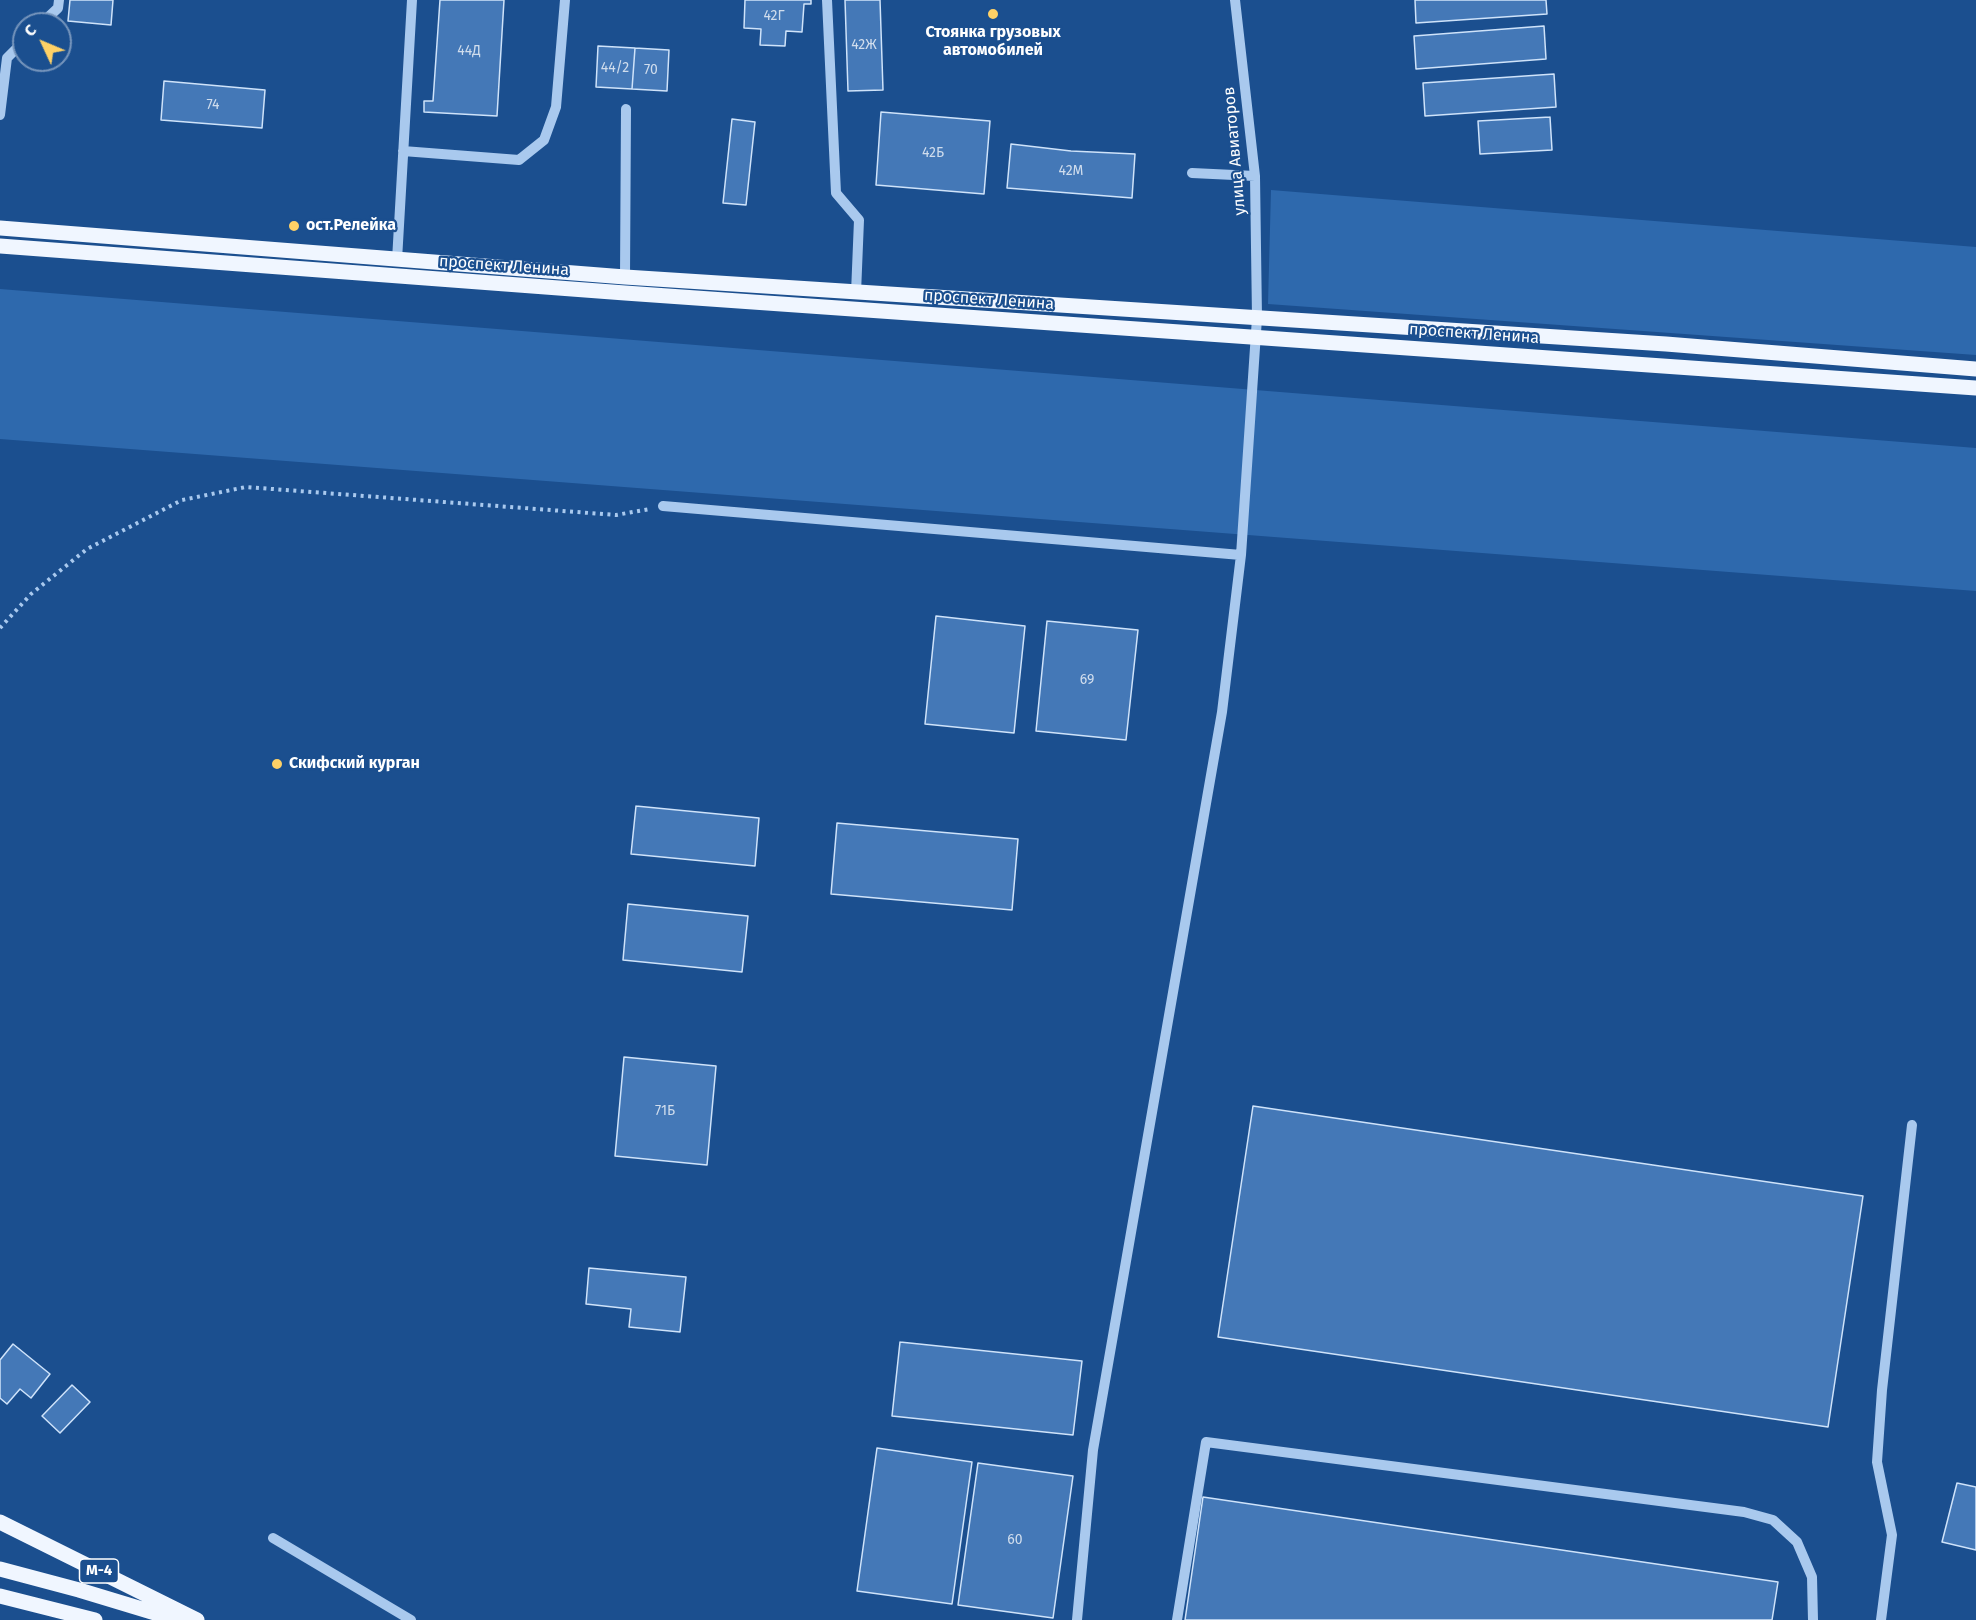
<!DOCTYPE html>
<meta charset="utf-8">
<style>
body{margin:0}
#map{position:relative;width:1976px;height:1620px;overflow:hidden;background:#1b4f8f;font-family:"Fira Sans",sans-serif}
canvas{display:block}
.north{position:absolute;left:12px;top:12px;width:60px;height:60px;box-sizing:border-box;background:#1b4f8f;border:2px solid #7695bc;border-radius:50%;rotate:314deg;font-size:16px;font-weight:700;line-height:24px;text-align:center;color:#fff}
.north::after{content:'';display:block;margin:auto;width:21px;height:27px;background:#ffd166;clip-path:polygon(50% 0,100% 100%,50% 72%,0 100%)}
</style>
<div id="map">
<canvas width="1976" height="1620"></canvas>
<div class="north">С</div>
</div>
<script>
const g = document.querySelector('canvas').getContext('2d');
g.lineJoin = 'round';
function fillPath(path, color) { g.fillStyle = color; g.fill(path, 'evenodd'); }
const toPath = rows => new Path2D(rows.map(r => 'M' + r).join(''));
function stroke(path, color, width, dash) { g.strokeStyle = color; g.lineWidth = width; g.lineCap = dash ? 'butt' : 'round'; g.setLineDash(dash || []); g.stroke(path); }
function drawText(font, color, halo, rows, align = 'center') {
  g.font = font + ' "Fira Sans",sans-serif'; g.lineWidth = 4.5; g.setLineDash([]); g.textBaseline = 'middle'; g.strokeStyle = halo; g.fillStyle = color; for (const [text, x, y, turn = 0] of rows) {
    g.save(); g.translate(x, y); g.rotate((+turn || 0) * Math.PI / 180); g.textAlign = isNaN(turn) ? turn : align; if (halo) g.strokeText(text, 0, 0); g.fillText(text, 0, 0); g.restore();
  }
}
fillPath(toPath([
 [1271,190,1976,247,1976,355,1268,304],
 [0,289,1976,448,1976,591,0,439]
]), '#2e69ad');
const building = toPath([
 [70,0,113,0,111,25,68,21,70,0],
 [440,0,504,0,497,116,424,112,424,101,433,101,440,0],
 [745,0,811,0,811,4,804,4,802,32,786,31,785,46,760,45,761,29,744,28,745,0],
 [845,0,880,0,883,90,848,91,845,0],
 [1415,0,1546,0,1547,14,1416,23,1415,0],
 [1544,26,1546,59,1416,69,1414,36,1544,26],
 [598,46,635,48,632,89,596,87,598,46],
 [635,48,669,50,667,91,632,89,635,48],
 [1554,74,1556,107,1425,116,1423,83,1554,74],
 [164,81,265,90,262,128,161,120,164,81],
 [881,112,990,121,984,194,876,185,881,112],
 [1550,117,1552,150,1480,154,1478,121,1550,117],
 [732,119,755,122,746,205,723,203,732,119],
 [1011,144,1071,151,1135,154,1132,198,1007,188,1011,144],
 [936,616,1025,626,1014,733,925,724,936,616],
 [1047,621,1138,630,1126,740,1036,731,1047,621],
 [636,806,759,818,755,866,631,854,636,806],
 [837,823,1018,839,1012,910,831,894,837,823],
 [628,904,748,916,742,972,623,960,628,904],
 [624,1057,716,1066,707,1165,615,1156,624,1057],
 [1253,1106,1863,1196,1828,1427,1218,1337,1253,1106],
 [589,1268,686,1277,680,1332,629,1327,631,1309,586,1304,589,1268],
 [900,1342,1082,1361,1073,1435,892,1416,900,1342],
 [13,1344,50,1374,31,1398,20,1389,7,1404,0,1398,0,1360,13,1344],
 [72,1385,90,1402,60,1433,42,1416,72,1385],
 [877,1448,972,1462,952,1604,857,1591,877,1448],
 [978,1463,1073,1476,1053,1618,958,1605,978,1463],
 [1957,1483,1976,1487,1976,1550,1942,1542,1957,1483],
 [1203,1497,1778,1582,1772,1620,1185,1620,1203,1497]
]);
fillPath(building, '#4478b7');
stroke(building, '#cfe3fa', 1.5);
stroke(toPath([
 [0,628,31,594,87,549,182,500,246,487,616,515,650,509]
]), '#a9c9ee', 4, [3, 4.5]);
stroke(toPath([
 [827,0,836,193,859,220,856,293],
 [41,24,58,8,59,0],
 [0,115,7,58,24,41],
 [403,151,519,160,544,140,556,107,565,0],
 [1192,173,1255,176],
 [397,260,412,0],
 [625,277,626,109],
 [663,506,1241,555],
 [273,1538,411,1620],
 [1077,1620,1093,1450,1222,712,1241,555,1257,318,1255,176,1235,0],
 [1177,1620,1206,1442,1744,1512,1773,1520,1797,1542,1812,1577,1813,1620],
 [1881,1620,1892,1535,1877,1462,1882,1390,1912,1125]
]), '#a9c9ee', 10);
stroke(toPath([
 [0,228,625,277,1666,344,1976,369],
 [0,246,625,293,1976,388],
 [0,1522,197,1620],
 [0,1569,79,1590,178,1620],
 [0,1596,95,1620]
]), '#f0f6ff', 15);
for (const [x, y, r, color] of [
 [993,14,6,"#ffd166"],
 [294,226,6,"#ffd166"],
 [277,764,6,"#ffd166"]
]) { const dot = new Path2D(); dot.arc(x, y, r, 0, 2 * Math.PI); g.fillStyle = color; g.fill(dot); stroke(dot, '#1b4f8f', 2); }
drawText('14px', '#d0dded', null, [
 ["42Г",774,16],
 ["42Ж",864,45],
 ["44Д",469,51],
 ["44/2",615,68],
 ["70",651,70],
 ["74",213,105],
 ["42Б",933,153],
 ["42М",1071,171],
 ["69",1087,680],
 ["71Б",665,1111],
 ["60",1015,1540]
]);
for (const [x, y, w] of [
 [99,1571,39]
]) { const box = new Path2D(); box.roundRect(x - w / 2, y - 12, w, 24, 4.5); g.fillStyle = '#1b4f8f'; g.fill(box); stroke(box, '#fff', 1.5); }
drawText('bold 15px', '#fff', null, [
 ["М-4",99,1571]
]);
drawText('bold 16px', '#fff', '#1b4f8f', [
 ["Стоянка грузовых",993,33,"center"],
 ["автомобилей",993,51,"center"],
 ["ост.Релейка",306,226],
 ["Скифский курган",289,764]
], 'left');
drawText('16px', '#fff', '#1b4f8f', [
 ["улица Авиаторов",1235,151,-95],
 ["проспект Ленина",504,266,4],
 ["проспект Ленина",989,300,4],
 ["проспект Ленина",1474,334,4]
]);
</script>
